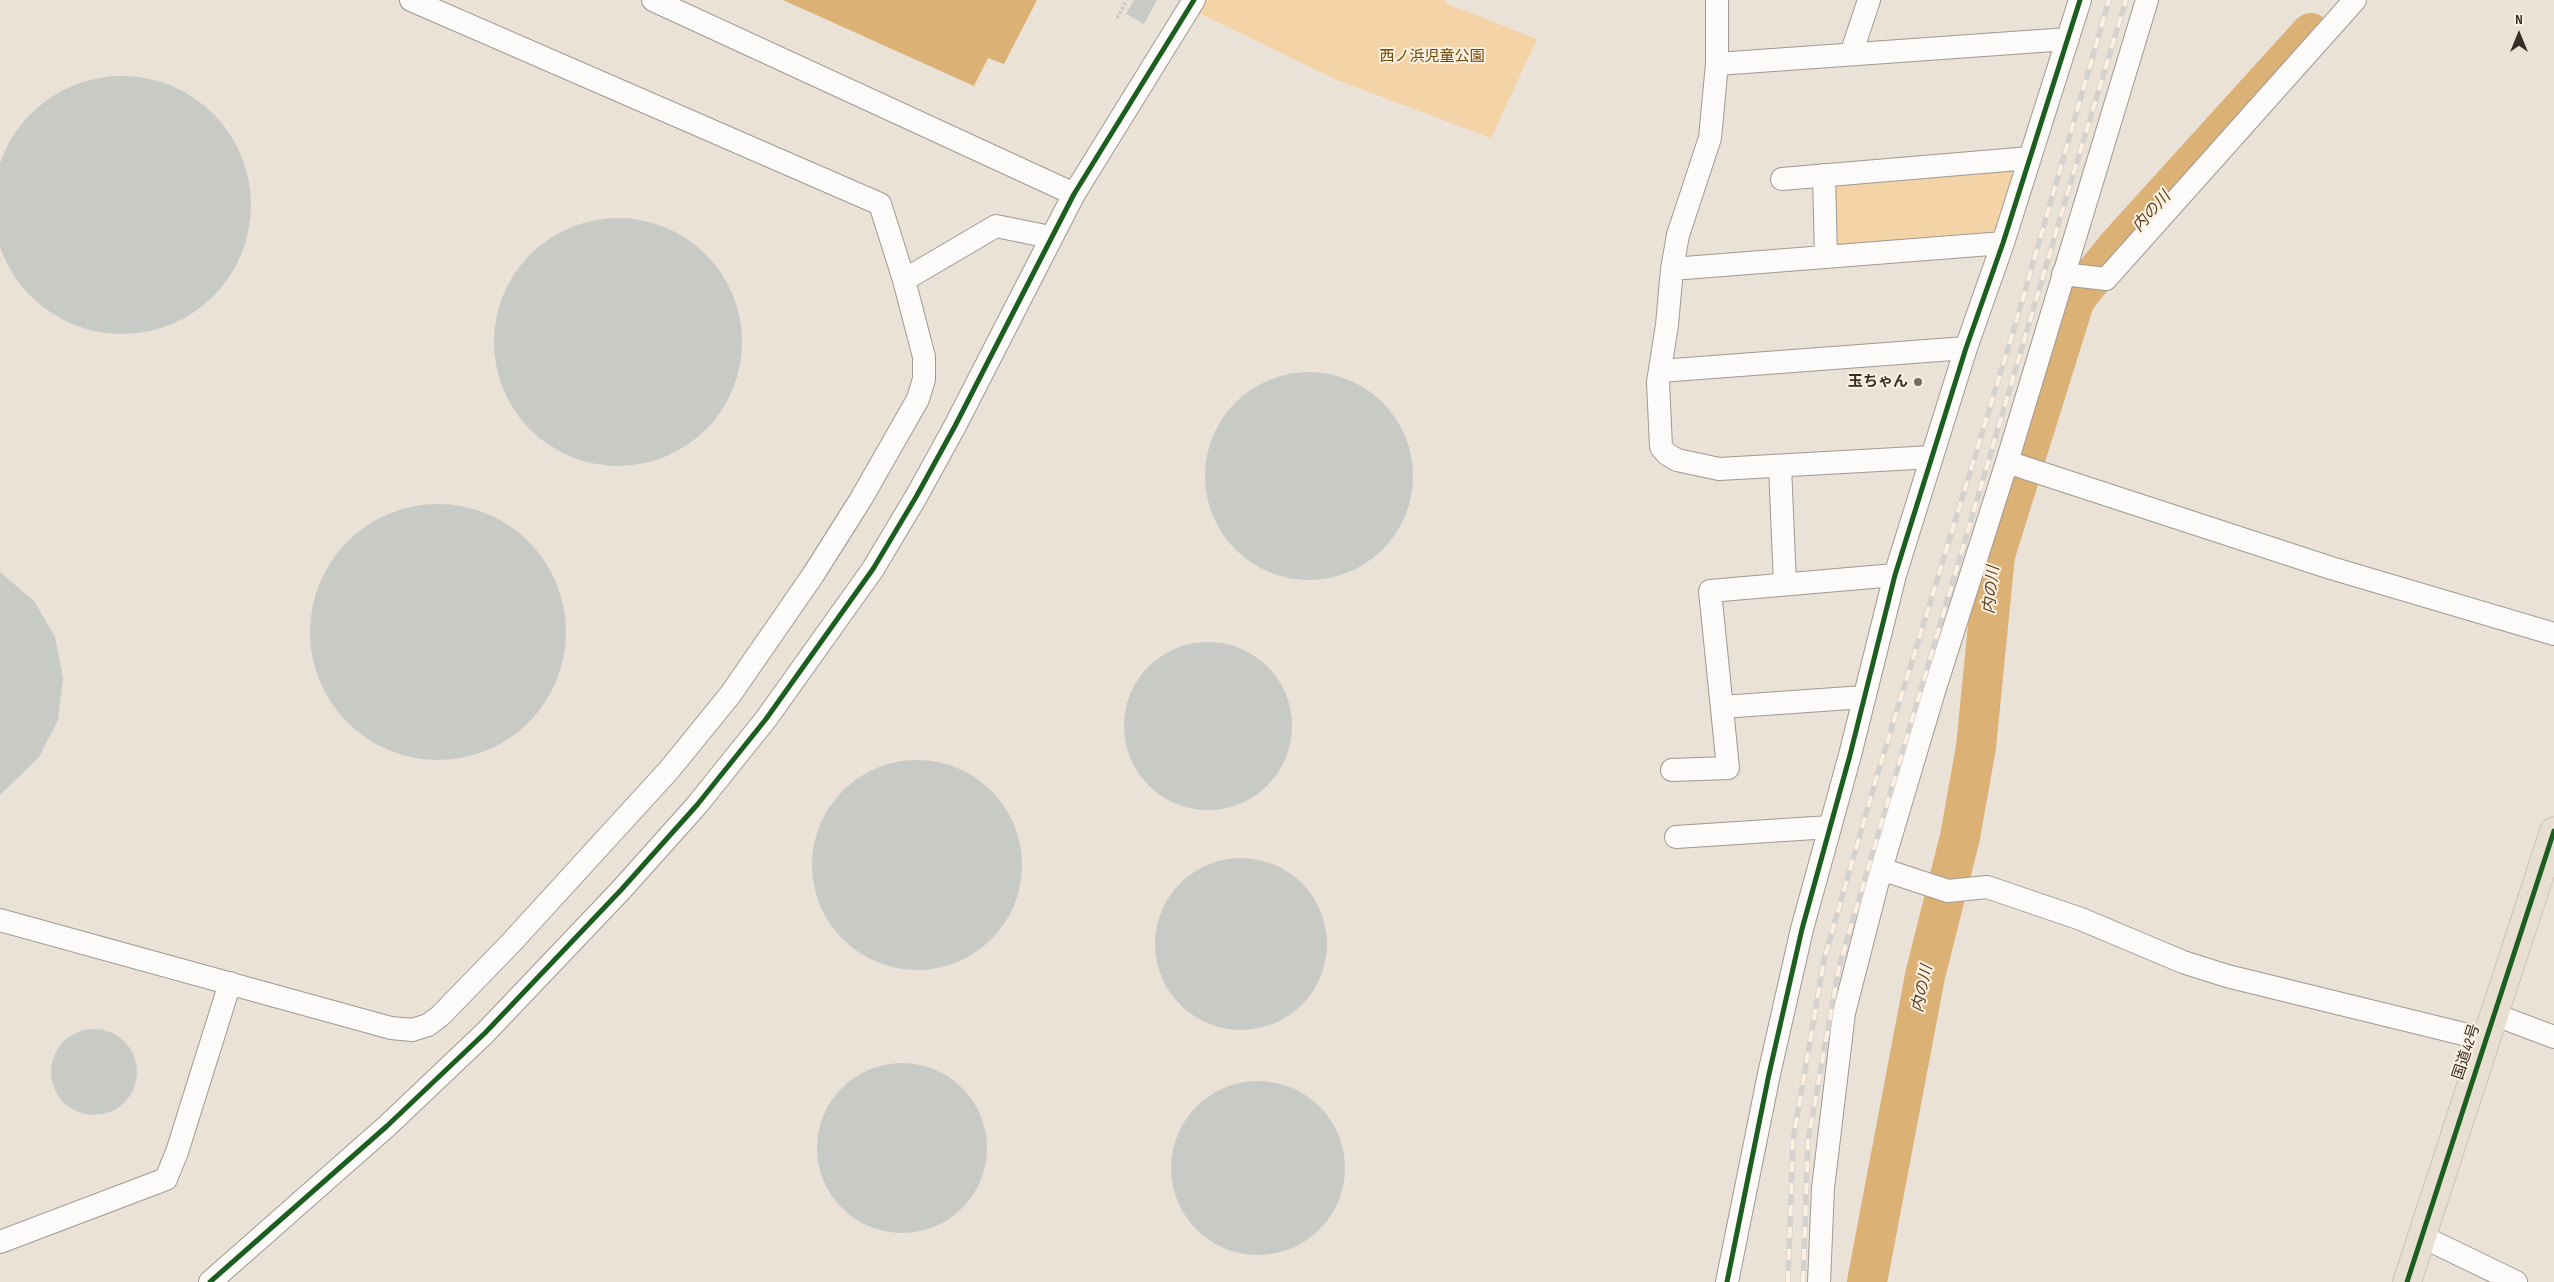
<!DOCTYPE html>
<meta charset="utf-8">
<style>
body{margin:0}
#map{position:relative;width:2554px;height:1282px;overflow:hidden;background:#eae2d7;font-family:"Sofia Sans Condensed",sans-serif}
canvas{display:block}
.north{position:absolute;left:2494px;top:10px;width:50px;height:50px;-webkit-text-stroke:4px #fdf0e1;paint-order:stroke;rotate:0deg;font-size:14px;font-weight:700;line-height:20px;text-align:center;color:#342e26}
.north::after{content:'';display:block;margin:auto;width:18px;height:22px;background:#342e26;clip-path:polygon(50% 0,100% 100%,50% 72%,0 100%)}
</style>
<div id="map">
<canvas width="2554" height="1282"></canvas>
<div class="north">N</div>
</div>
<script>
const g = document.querySelector('canvas').getContext('2d');
g.lineJoin = 'round';
function fillPath(path, color) { g.fillStyle = color; g.fill(path, 'evenodd'); }
const toPath = rows => new Path2D(rows.map(r => 'M' + r).join(''));
function stroke(path, color, width, dash) { g.strokeStyle = color; g.lineWidth = width; g.lineCap = dash ? 'butt' : 'round'; g.setLineDash(dash || []); g.stroke(path); }
function drawText(font, color, halo, rows, align = 'center') {
  g.font = font + ' "Sofia Sans Condensed","Noto Sans JP",sans-serif'; g.lineWidth = 4; g.setLineDash([]); g.textBaseline = 'middle'; g.strokeStyle = halo; g.fillStyle = color; for (const [text, x, y, turn = 0] of rows) {
    g.save(); g.translate(x, y); g.rotate((+turn || 0) * Math.PI / 180); g.textAlign = isNaN(turn) ? turn : align; if (halo) g.strokeText(text, 0, 0); g.fillText(text, 0, 0); g.restore();
  }
}
fillPath(toPath([
 [1194,0,1446,0,1445,3,1537,39,1491,138,1337,80,1189,8],
 [2006,164,2014,175,1997,228,1989,234,1834,248,1835,180]
]), '#f4d3a7');
fillPath(toPath([
 [783,0,1037,0,1004,64,988,58,974,86]
]), '#dbb176');
stroke(toPath([
 [1867,1282,1925,976,1960,837,1976,747,1995,555,2075,299,2117,247,2311,33]
]), '#dbb176', 40);
fillPath(toPath([
 [1134,0,1157,0,1144,24,1126,14],
 '-7 205a129 129 0 1 1 258 0a129 129 0 1 1-258 0Z',
 '494 342a124 124 0 1 1 248 0a124 124 0 1 1-248 0Z',
 '1205 476a104 104 0 1 1 208 0a104 104 0 1 1-208 0Z',
 '310 632a128 128 0 1 1 256 0a128 128 0 1 1-256 0Z',
 [0,572,34,601,55,637,63,678,58,720,39,757,0,795],
 '1124 726a84 84 0 1 1 168 0a84 84 0 1 1-168 0Z',
 '812 865a105 105 0 1 1 210 0a105 105 0 1 1-210 0Z',
 '1155 944a86 86 0 1 1 172 0a86 86 0 1 1-172 0Z',
 '51 1072a43 43 0 1 1 86 0a43 43 0 1 1-86 0Z',
 '817 1148a85 85 0 1 1 170 0a85 85 0 1 1-170 0Z',
 '1171 1168a87 87 0 1 1 174 0a87 87 0 1 1-174 0Z'
]), '#c8cac5');
const minor = toPath([
 [411,0,880,204,904,280,996,226,1050,237],
 [653,0,1074,194],
 [1717,0,1717,64,1710,138,1678,235,1672,269,1667,325,1658,382,1661,447,1667,454,1677,460,1719,469,1932,457],
 [1851,54,1869,0],
 [1717,64,2068,39],
 [1824,175,1826,257],
 [1782,179,2030,158],
 [1672,269,2003,243],
 [2063,274,2106,279,2355,0],
 [1660,371,1966,348],
 [2007,462,2331,568,2554,634],
 [1780,466,1785,584],
 [1722,707,1864,697],
 [1672,770,1728,768,1710,591,1895,575],
 [1676,837,1830,827],
 [1881,869,1948,891,1987,887,2081,919,2183,962,2227,976,2484,1039],
 [0,920,391,1028,412,1030,428,1025,440,1016,510,944,669,770,730,695,813,575,861,499,918,399,924,379,924,357,904,280],
 [2493,1014,2554,1037],
 [2421,1236,2516,1282],
 [0,1242,166,1179,177,1152,230,983],
 [210,1282,387,1126,485,1033,621,890,697,805,766,719,873,569,916,497,955,426,1074,194,1194,0],
 [1727,1282,1769,1074,1802,929,1850,755,1895,575,1966,348,2003,243,2080,0],
 [1819,1282,1823,1188,1844,1013,1881,869,1935,688,2007,462,2147,0]
]);
const highway = toPath([
 [2407,1282,2554,831]
]);
stroke(minor, '#9f9991', 24);
stroke(highway, '#b8ac9b', 29);
stroke(toPath([
 [1117,18,1127,0]
]), '#c7c4c1', 3, [2.5, 2.5]);
stroke(minor, '#fcfbf9', 22);
stroke(highway, '#e8dfd2', 28);
const rail = toPath([
 [1788,1282,1793,1140,1824,960,1876,779,2014,329,2109,0],
 [1803,1282,1808,1141,1839,967,2067,195,2126,0]
]);
stroke(rail, '#d5d2ce', 5.5);
stroke(rail, '#fdf0e1', 4, [11]);
stroke(toPath([
 [210,1282,387,1126,485,1033,621,890,697,805,766,719,873,569,916,497,955,426,1074,194,1194,0],
 [1727,1282,1769,1074,1802,929,1850,755,1895,575,1966,348,2003,243,2080,0],
 [2407,1282,2554,831]
]), '#1b5e20', 5);
for (const [x, y, r, color] of [
 [1918,382,5,"#746d64"]
]) { const dot = new Path2D(); dot.arc(x, y, r, 0, 2 * Math.PI); g.fillStyle = color; g.fill(dot); stroke(dot, '#fdf0e1', 2); }
drawText('15px', '#6f490a', '#fdf0e1', [
 ["西ノ浜児童公園",1432,57]
]);
drawText('bold 15px', '#342e26', '#fdf0e1', [
 ["玉ちゃん",1908,382]
], 'right');
drawText('15px', '#342e26', '#fdf0e1', [
 ["国道42号",2467,1052,-72]
]);
drawText('italic 16px', '#573f1e', '#fdf0e1', [
 ["内の川",2152,212,-48],
 ["内の川",1992,590,-84],
 ["内の川",1923,989,-78]
]);
</script>
